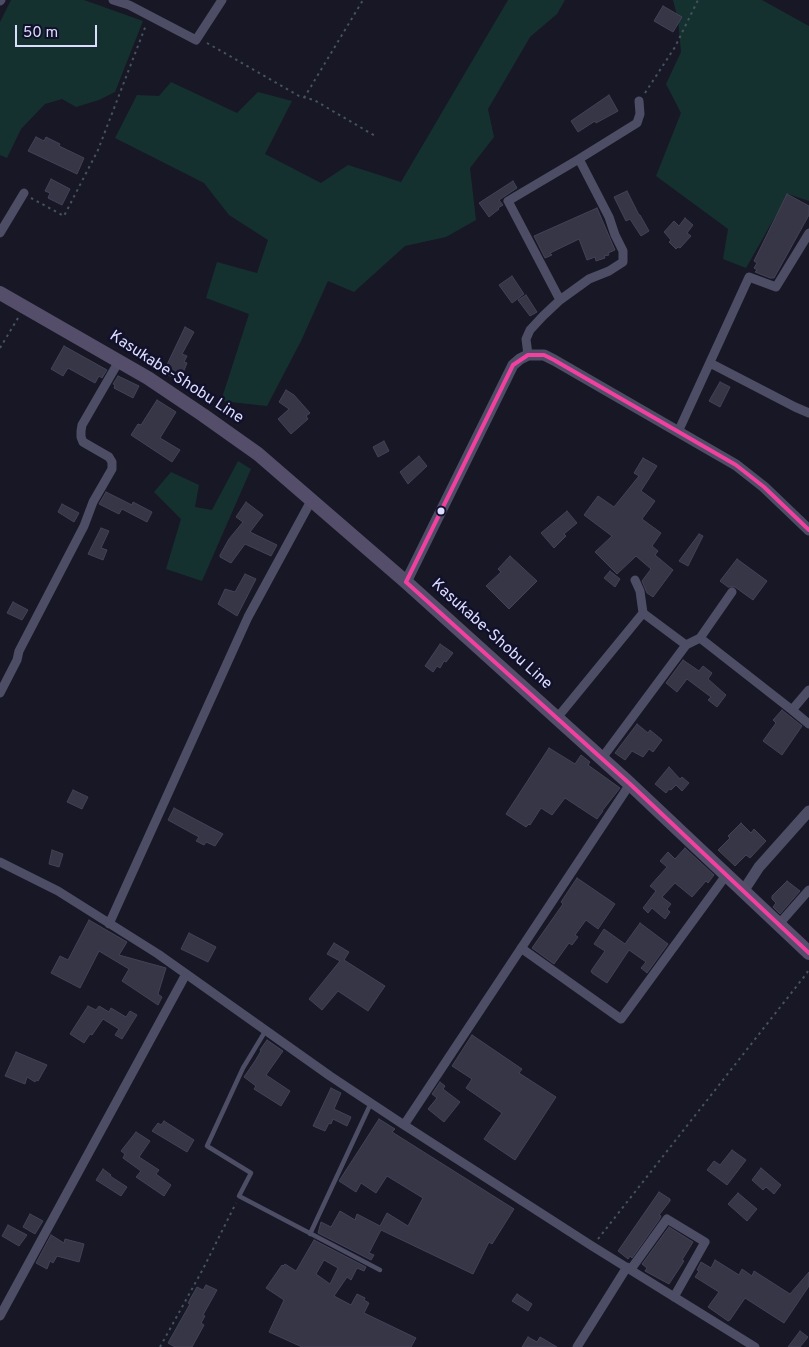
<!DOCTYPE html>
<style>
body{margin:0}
#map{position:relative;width:809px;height:1347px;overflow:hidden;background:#181725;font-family:Overpass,sans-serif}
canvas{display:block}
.scale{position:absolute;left:15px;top:25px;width:82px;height:22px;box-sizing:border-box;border:2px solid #dcdcff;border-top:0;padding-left:6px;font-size:15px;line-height:18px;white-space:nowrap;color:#dcdcff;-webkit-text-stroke:4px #12112b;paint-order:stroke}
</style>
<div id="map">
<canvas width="809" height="1347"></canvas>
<div class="scale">50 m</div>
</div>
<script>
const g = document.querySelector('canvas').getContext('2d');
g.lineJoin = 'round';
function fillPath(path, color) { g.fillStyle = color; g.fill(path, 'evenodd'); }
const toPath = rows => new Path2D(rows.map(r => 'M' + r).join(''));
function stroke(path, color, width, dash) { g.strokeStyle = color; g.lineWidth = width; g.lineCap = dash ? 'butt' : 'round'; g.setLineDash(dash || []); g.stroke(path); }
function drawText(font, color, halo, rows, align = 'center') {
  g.font = font + ' Overpass,sans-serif'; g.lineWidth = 5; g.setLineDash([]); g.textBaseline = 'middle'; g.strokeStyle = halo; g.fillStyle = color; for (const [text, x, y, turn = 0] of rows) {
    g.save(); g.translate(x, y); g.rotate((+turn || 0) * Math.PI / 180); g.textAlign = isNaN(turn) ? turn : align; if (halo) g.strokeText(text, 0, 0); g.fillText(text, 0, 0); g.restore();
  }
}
fillPath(toPath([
 [11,0,84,0,143,21,115,92,99,100,76,107,62,99,45,104,21,129,7,158,0,155,0,22],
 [508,0,565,0,557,14,530,37,488,109,494,137,470,168,476,220,446,237,405,246,354,292,328,281,301,341,267,406,221,401,249,314,206,298,217,262,257,273,268,240,229,215,204,183,115,138,137,95,159,96,171,82,237,113,258,92,292,101,265,154,321,183,348,165,401,182],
 [673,0,762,0,809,26,809,201,788,194,746,268,723,259,728,229,656,176,681,113,666,84,681,52,678,19],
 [238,461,251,469,202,581,166,569,181,519,154,492,171,472,199,485,195,507,212,510]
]), '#15312f');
const building = toPath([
 [663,6,682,17,673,32,654,21,663,6],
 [609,95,618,111,596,123,595,121,578,132,571,121,609,95],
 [36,137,44,141,46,137,60,144,59,146,84,158,77,174,28,151,36,137],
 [51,179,70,189,62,205,48,198,50,193,45,191,51,179],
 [513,181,517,188,499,200,503,205,498,208,499,209,489,217,479,203,513,181],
 [627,191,639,215,640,215,649,231,641,236,630,219,626,221,614,197,627,191],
 [787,194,809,206,809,215,774,278,770,278,755,272,757,270,754,268,757,263,754,261,787,194],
 [597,208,615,250,608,253,609,255,604,256,605,258,596,261,595,257,587,260,579,239,550,253,552,255,545,258,534,236,597,208],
 [685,218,693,225,687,233,691,236,680,248,678,247,676,249,669,242,671,240,664,232,674,221,679,226,685,218],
 [512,276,524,294,512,303,499,285,512,276],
 [526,295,537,312,530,316,518,300,526,295],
 [185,327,194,332,182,354,187,356,184,362,187,363,180,380,163,373,185,327],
 [64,346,107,370,102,378,99,376,95,383,68,368,63,376,51,369,64,346],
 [118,376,139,386,133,398,114,388,115,385,113,384,118,376],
 [720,382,730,387,720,407,709,401,720,382],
 [286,390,294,395,310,413,306,416,308,419,291,434,278,419,289,409,279,402,286,390],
 [157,400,176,412,160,438,180,450,172,462,131,435,138,424,141,425,157,400],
 [384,441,389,451,378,457,373,447,384,441],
 [419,456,427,466,408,484,400,472,419,456],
 [643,458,657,466,641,491,655,501,642,519,661,533,652,546,658,551,655,555,673,570,653,597,647,593,642,581,651,569,636,556,617,574,595,552,612,536,584,515,598,496,614,507,639,476,634,473,643,458],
 [106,492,132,505,133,502,152,512,147,522,122,509,119,514,99,504,106,492],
 [246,502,263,515,250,532,277,545,271,556,245,544,231,563,220,557,220,555,229,539,243,522,236,517,246,502],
 [62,504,79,513,74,522,58,512,62,504],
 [567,511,577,523,564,534,566,536,554,548,541,533,567,511],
 [101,528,109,531,101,548,107,550,103,560,88,554,101,528],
 [699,534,703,536,688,566,679,561,699,534],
 [510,556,537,581,509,609,486,586,501,572,498,569,510,556],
 [737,559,767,581,753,600,735,587,728,587,720,581,737,559],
 [610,571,620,579,615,587,604,578,610,571],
 [245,574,256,579,237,616,218,604,225,589,235,592,245,574],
 [13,602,28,610,22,620,7,613,13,602],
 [440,644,453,653,446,662,444,661,440,668,437,666,433,672,425,666,440,644],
 [683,660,699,671,703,666,712,673,708,679,726,695,717,707,708,700,711,697,687,679,677,692,666,683,683,660],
 [782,710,802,726,782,755,763,741,776,723,773,720,782,710],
 [637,724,648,733,650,730,662,740,653,752,649,749,643,757,632,751,625,760,615,753,637,724],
 [549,748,575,764,581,755,590,762,588,765,620,788,602,811,603,811,597,819,565,798,552,815,541,808,530,825,529,824,526,827,506,814,549,748],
 [669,767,680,779,682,777,689,783,682,791,676,785,671,790,669,789,666,793,655,784,669,767],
 [73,790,88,797,82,809,67,802,73,790],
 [174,808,223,834,215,846,206,842,204,845,196,841,199,837,168,820,174,808],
 [741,823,751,833,754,829,766,841,750,858,746,855,735,866,718,850,730,838,728,836,741,823],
 [685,848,714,875,708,883,706,881,692,897,675,883,662,897,671,904,667,909,670,912,665,919,652,908,648,913,643,908,656,891,650,886,667,867,660,861,668,852,675,859,685,848],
 [52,850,63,854,59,867,49,864,52,850],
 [577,878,615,904,598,929,586,920,575,935,578,937,572,945,569,943,554,964,532,948,563,904,561,902,577,878],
 [787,881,800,891,780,914,773,907,776,903,772,899,772,896,787,881],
 [89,920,127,942,119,955,166,968,158,994,162,997,158,1005,122,981,129,969,99,951,80,988,51,973,60,956,68,960,89,920],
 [640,923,668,944,647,973,641,968,646,962,629,950,607,983,592,973,591,971,605,951,594,944,604,929,625,944,640,923],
 [189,933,216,947,208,962,181,949,189,933],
 [334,943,349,952,344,960,385,986,368,1011,338,991,322,1010,309,999,340,961,327,954,334,943],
 [88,1006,96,1010,99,1006,109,1012,111,1008,126,1017,130,1011,137,1015,122,1039,115,1035,119,1029,103,1019,92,1035,90,1034,84,1043,70,1034,88,1006],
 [472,1035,522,1069,519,1073,556,1097,515,1160,484,1139,502,1113,466,1088,472,1079,452,1066,472,1035],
 [267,1040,283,1051,266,1075,290,1091,281,1106,254,1089,256,1086,244,1077,255,1061,261,1051,260,1050,267,1040],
 [16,1052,47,1065,38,1081,36,1080,35,1082,27,1077,25,1084,5,1076,16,1052],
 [440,1082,445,1086,443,1089,460,1102,444,1122,428,1109,437,1098,432,1094,440,1082],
 [331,1088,341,1093,334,1109,351,1117,347,1126,333,1119,331,1124,329,1123,325,1131,313,1126,331,1088],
 [379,1119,395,1129,392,1132,514,1209,492,1244,489,1242,473,1274,381,1230,369,1253,374,1255,371,1260,318,1233,321,1222,331,1227,340,1211,355,1220,357,1214,380,1226,387,1213,408,1226,423,1198,387,1176,376,1193,361,1183,356,1192,339,1181,379,1119],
 [164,1121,194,1140,187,1152,152,1131,158,1123,161,1125,164,1121],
 [136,1132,150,1141,139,1157,159,1170,156,1174,171,1185,164,1196,136,1177,141,1171,123,1158,125,1154,121,1151,136,1132],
 [732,1150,746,1160,727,1185,707,1170,714,1161,720,1165,732,1150],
 [761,1168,781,1185,774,1194,766,1187,763,1190,752,1180,761,1168],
 [103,1169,111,1175,110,1176,127,1187,121,1196,96,1180,103,1169],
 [659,1192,670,1199,670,1201,659,1215,661,1216,659,1220,632,1258,630,1256,628,1259,618,1251,659,1192],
 [738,1193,757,1209,747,1221,728,1204,738,1193],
 [30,1214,43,1221,35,1234,23,1227,30,1214],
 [8,1225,27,1235,19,1246,2,1236,8,1225],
 [669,1227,693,1242,682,1260,684,1261,669,1284,645,1271,647,1268,642,1264,669,1227],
 [51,1235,64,1243,65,1239,84,1244,79,1262,57,1256,53,1263,50,1261,47,1269,36,1263,51,1235],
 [314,1240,366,1267,364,1271,357,1268,351,1280,347,1277,334,1296,351,1305,357,1294,365,1298,364,1300,369,1303,364,1313,416,1338,411,1347,302,1347,269,1332,284,1300,266,1288,282,1265,283,1266,285,1264,296,1271,314,1240],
 [324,1260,338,1268,330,1284,316,1274,324,1260],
 [715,1260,739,1275,742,1269,752,1276,754,1271,790,1294,809,1272,809,1286,784,1323,745,1298,730,1320,728,1321,708,1307,719,1292,695,1277,699,1271,697,1270,701,1262,711,1268,715,1260],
 [206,1285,217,1290,203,1315,205,1316,201,1323,204,1325,192,1347,175,1347,168,1343,190,1304,188,1303,197,1287,203,1290,206,1285],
 [517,1294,532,1304,528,1311,512,1301,517,1294],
 [800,1331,808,1337,800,1347,788,1347,800,1331],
 [528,1337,537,1342,540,1337,557,1347,522,1347,528,1337]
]);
fillPath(building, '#363646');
stroke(building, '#444258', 1);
stroke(toPath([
 [207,43,299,96,314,100,377,137],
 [645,93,675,47,698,0],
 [304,98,363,0],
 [31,198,64,216,98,150,146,25],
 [0,348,18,318],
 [598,1239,807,973,809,967],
 [160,1347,203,1269,236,1203]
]), '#455360', 2, [2.5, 4]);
stroke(toPath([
 [266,1030,243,1068,207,1146,251,1173,239,1196,380,1270],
 [310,1234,371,1103]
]), '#4d4e65', 4.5);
stroke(toPath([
 [113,0,129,5,196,40,222,0],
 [0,1,1,0],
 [0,233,24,193],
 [560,300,508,201,579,159],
 [528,355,526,339,530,330,543,316,560,300,589,279,609,271,623,262,623,251,615,235,609,217,579,159,637,123,640,114,639,101],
 [710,363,795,407,809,413],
 [678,432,749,277,776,287,809,233],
 [643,613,686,645],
 [700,638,792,710],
 [809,690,792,710,809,724],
 [0,693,17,660,19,651,84,526,93,502,112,469,112,462,109,457,83,442,81,437,81,431,82,425,119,361],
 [557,718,643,613,640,591,635,580],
 [602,758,686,645,700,638,732,592],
 [0,862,58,891,158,954,330,1076,404,1125,592,1246,755,1347],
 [109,924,248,617,311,501],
 [779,924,809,890],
 [521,948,621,1019,727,874],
 [404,1125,630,784],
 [631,1269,667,1219,705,1242,674,1297],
 [0,1316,186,974],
 [577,1347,627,1267]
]), '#4d4e65', 9);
stroke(toPath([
 [406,582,513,365,520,359,528,355,544,355,554,360,736,465,764,487,809,530],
 [744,890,759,867,809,811]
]), '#4d4e65', 11);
stroke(toPath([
 [0,293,148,378,203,415,258,454,406,582,630,784,809,953]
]), '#544e6b', 14);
stroke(toPath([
 [406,582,513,365,528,355,544,355,554,360,736,465,764,487,809,530],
 [406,582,630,784,809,953]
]), '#f240a1', 4);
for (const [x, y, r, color] of [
 [441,511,4.5,"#dcdcff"]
]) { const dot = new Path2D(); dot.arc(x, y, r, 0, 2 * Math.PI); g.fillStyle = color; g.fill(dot); stroke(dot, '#12112b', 2); }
drawText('16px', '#dcdcff', '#12112b', [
 ["Kasukabe-Shobu Line",176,378,33],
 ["Kasukabe-Shobu Line",491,635,42]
]);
</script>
